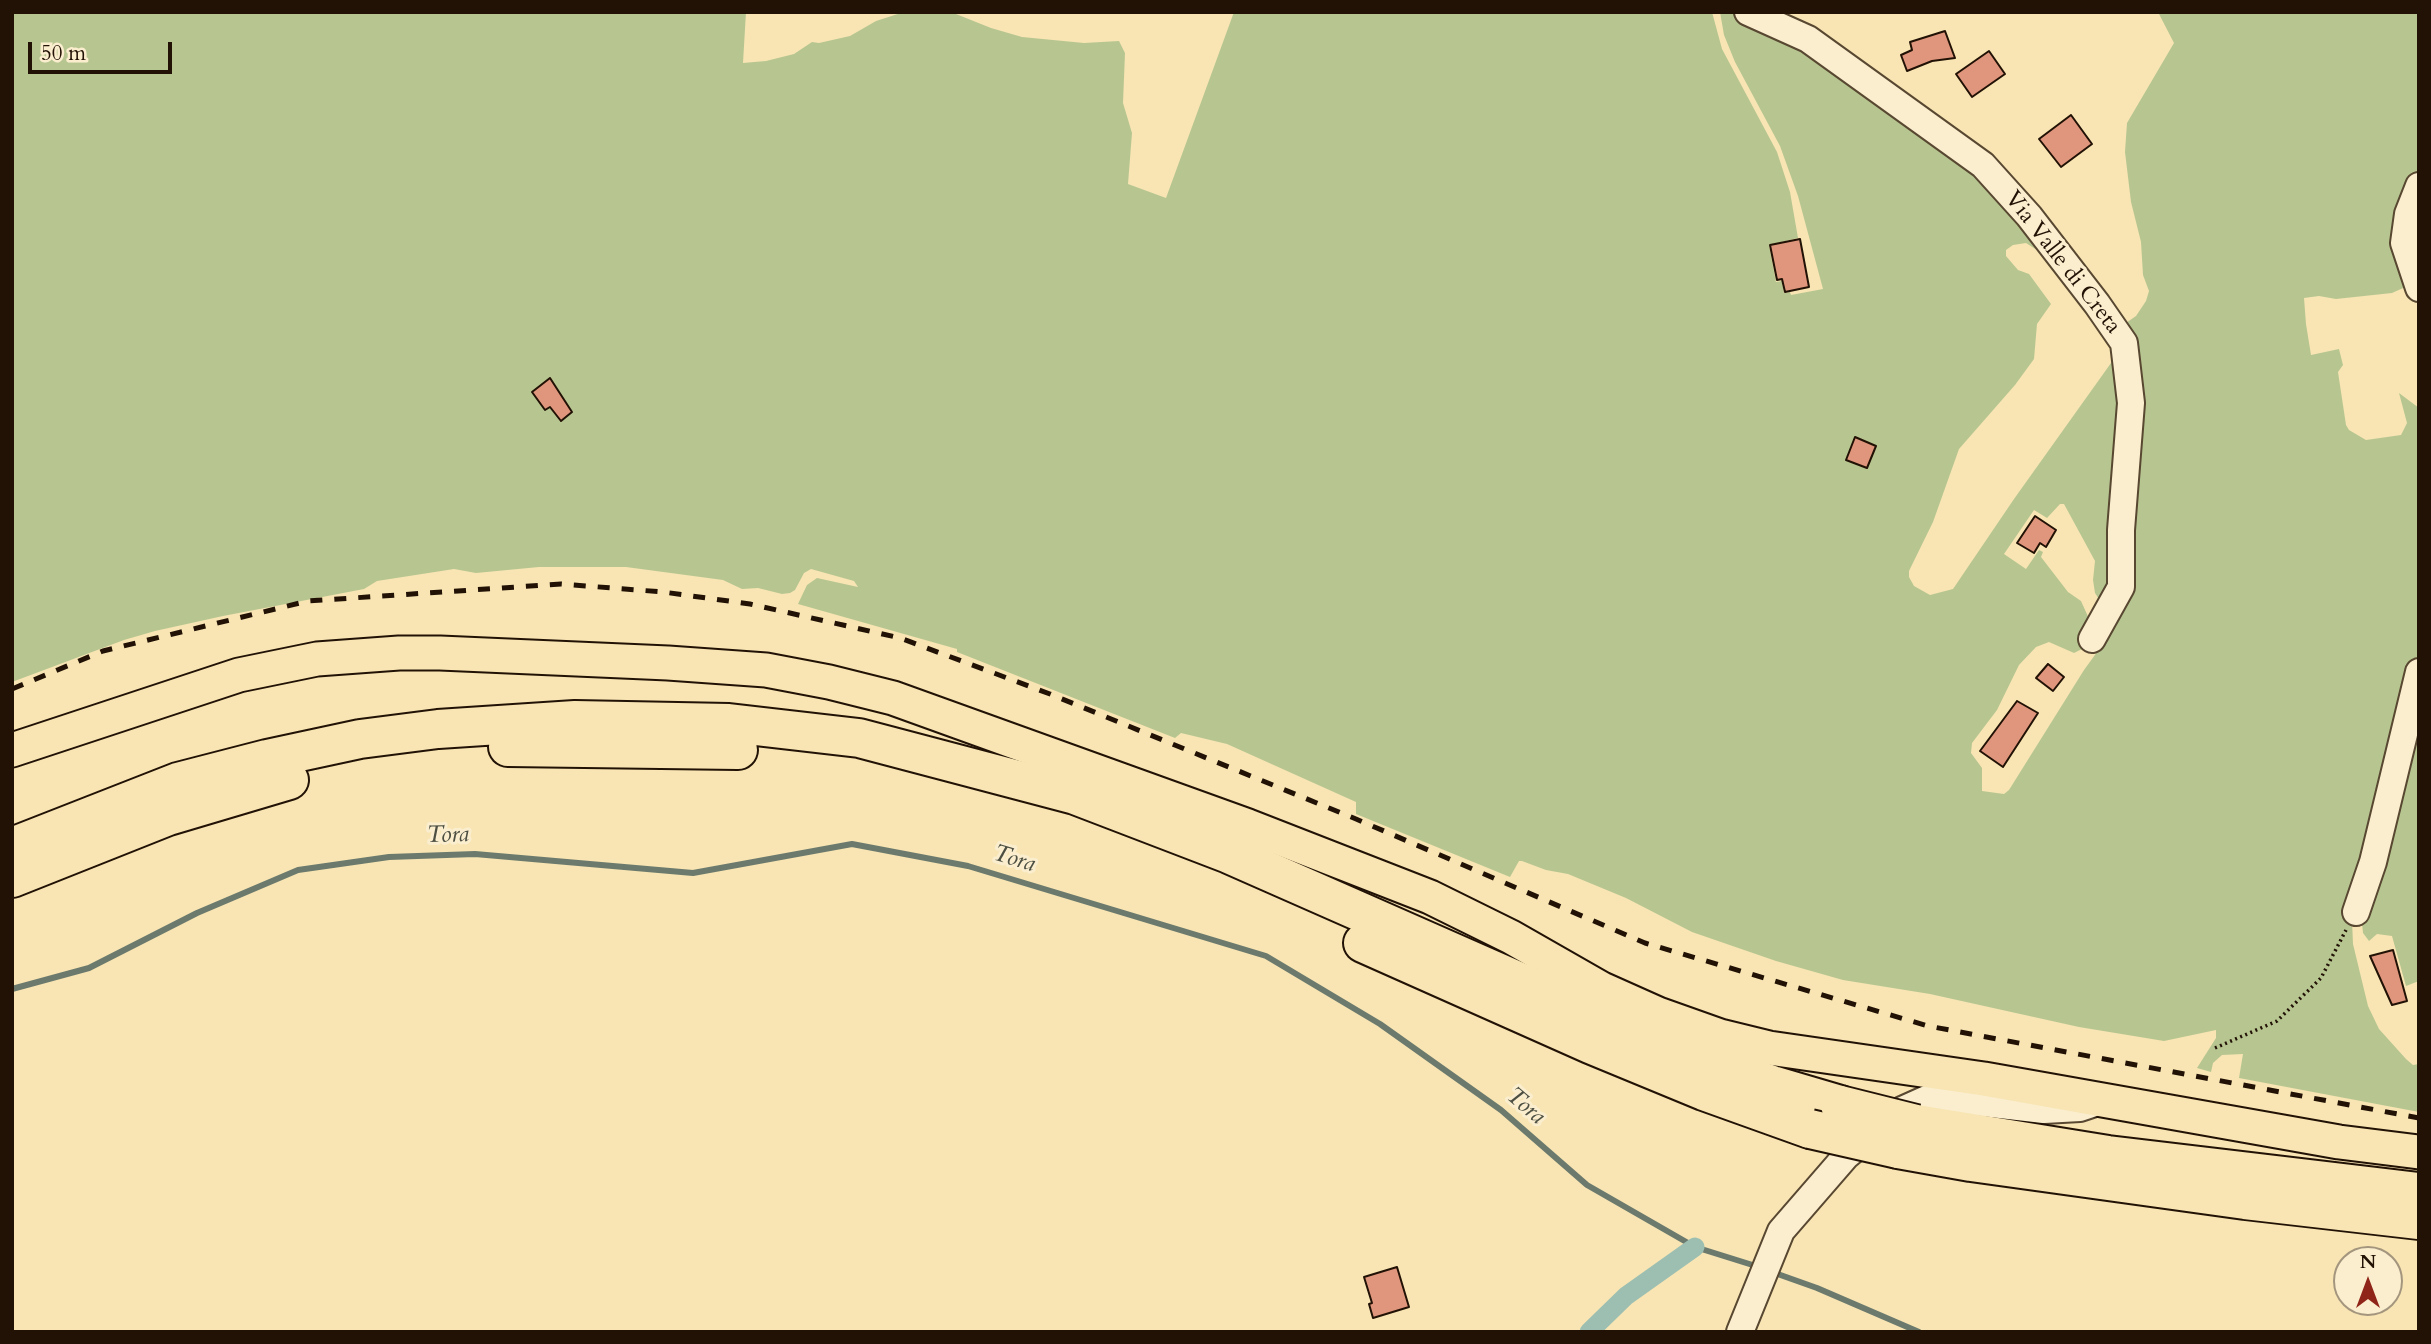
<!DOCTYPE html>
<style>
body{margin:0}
#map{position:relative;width:2431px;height:1344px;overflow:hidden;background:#f8e5b3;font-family:Cardo,serif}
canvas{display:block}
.frame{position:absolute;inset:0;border:14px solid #221206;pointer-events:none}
.north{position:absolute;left:2333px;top:1246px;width:70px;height:70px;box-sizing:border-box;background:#faeece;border:2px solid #a4967e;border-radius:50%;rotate:0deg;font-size:19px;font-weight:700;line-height:28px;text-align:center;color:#221206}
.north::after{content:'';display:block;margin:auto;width:24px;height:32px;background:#8f2418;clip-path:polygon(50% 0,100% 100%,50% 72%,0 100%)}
.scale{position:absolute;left:28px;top:42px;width:144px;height:32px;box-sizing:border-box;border:4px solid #221206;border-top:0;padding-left:9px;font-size:21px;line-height:24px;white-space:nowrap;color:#221206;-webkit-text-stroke:5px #faeece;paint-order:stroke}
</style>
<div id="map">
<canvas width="2431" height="1344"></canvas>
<div class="frame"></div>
<div class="north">N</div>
<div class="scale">50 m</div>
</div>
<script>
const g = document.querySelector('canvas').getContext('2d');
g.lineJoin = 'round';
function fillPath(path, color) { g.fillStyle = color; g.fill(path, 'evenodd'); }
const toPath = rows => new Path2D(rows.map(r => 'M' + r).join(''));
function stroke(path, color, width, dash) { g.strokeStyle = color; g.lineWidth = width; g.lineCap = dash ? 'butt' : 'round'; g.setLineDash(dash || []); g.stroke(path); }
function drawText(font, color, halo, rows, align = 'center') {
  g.font = font + ' Cardo,serif'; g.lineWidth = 6; g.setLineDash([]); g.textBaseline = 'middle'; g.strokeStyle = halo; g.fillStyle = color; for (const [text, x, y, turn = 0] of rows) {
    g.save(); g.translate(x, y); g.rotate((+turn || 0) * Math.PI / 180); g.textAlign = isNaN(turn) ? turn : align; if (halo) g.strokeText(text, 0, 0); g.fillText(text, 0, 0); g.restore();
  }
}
fillPath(toPath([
 [12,12,746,12,743,63,766,61,794,54,812,42,819,43,850,36,876,21,904,12,951,12,991,28,1022,37,1084,43,1119,41,1125,53,1123,103,1132,133,1128,184,1166,198,1234,12,1712,12,1722,49,1777,152,1790,192,1798,238,1769,245,1776,282,1782,281,1784,293,1790,292,1791,295,1823,289,1798,196,1780,146,1735,62,1724,35,1720,12,1754,12,1925,130,2026,221,2025,234,2037,250,2026,243,2013,245,2006,250,2006,256,2018,270,2029,274,2051,304,2037,324,2034,359,2015,385,1959,449,1933,522,1909,571,1909,577,1914,586,1930,595,1953,589,2014,499,2116,356,2127,355,2110,616,2095,593,2093,580,2095,561,2064,504,2060,504,2047,518,2034,510,2004,554,2026,569,2039,550,2043,552,2041,557,2068,592,2081,601,2095,632,2082,649,2074,653,2049,642,2036,647,2019,665,1997,710,1972,743,1971,753,1982,768,1982,791,2004,794,2009,790,2084,670,2116,626,2125,604,2133,550,2140,440,2123,325,2136,316,2146,301,2149,291,2143,275,2141,242,2131,202,2125,152,2127,123,2174,43,2158,12,2419,12,2419,174,2412,284,2392,293,2336,299,2319,296,2304,298,2306,324,2311,355,2339,349,2343,365,2338,372,2346,425,2349,430,2366,440,2401,435,2407,423,2399,393,2419,408,2419,651,2413,683,2352,920,2353,944,2368,1006,2379,1029,2406,1059,2413,1065,2419,1064,2419,1112,2239,1078,2243,1054,2222,1055,2213,1063,2211,1072,2197,1068,2216,1038,2216,1030,2164,1041,2079,1027,1930,994,1843,980,1776,961,1692,932,1626,898,1568,874,1546,870,1522,861,1519,861,1510,877,1356,814,1356,802,1227,744,1181,733,1175,738,957,652,957,649,798,604,807,585,817,578,858,587,854,581,811,569,804,573,795,590,790,593,782,594,758,588,742,589,723,580,626,567,539,567,476,573,454,569,377,581,364,589,223,616,155,631,124,640,12,682],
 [2419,702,2419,981,2406,986,2392,936,2377,934,2369,941,2363,933,2362,923]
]), '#b7c691');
stroke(toPath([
 [12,989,89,968,197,913,298,870,389,857,475,854,693,873,852,844,968,866,1266,956,1380,1024,1501,1110,1587,1185,1695,1247,1759,1267],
 [1772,1272,1817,1288,1919,1332]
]), '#6c7a6d', 6);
stroke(toPath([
 [1589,1332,1626,1296,1695,1247]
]), '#9dbfb1', 19);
const building = toPath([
 [1945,31,1955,58,1932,61,1907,71,1901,55,1912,50,1910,42,1945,31],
 [1989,51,2005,74,1972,97,1956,74,1989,51],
 [2071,115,2092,144,2061,167,2039,139,2071,115],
 [1800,239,1809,287,1785,292,1782,279,1777,280,1770,245,1800,239],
 [550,378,572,412,561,421,550,407,545,410,532,392,550,378],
 [1855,437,1876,446,1867,468,1846,460,1855,437],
 [2035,516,2056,530,2046,547,2040,543,2034,553,2017,543,2035,516],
 [2048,664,2064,677,2053,691,2036,678,2048,664],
 [2017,701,2038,713,2003,767,1980,751,2017,701],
 [2393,950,2407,1001,2392,1005,2370,956,2393,950],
 [1397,1267,1409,1307,1373,1318,1369,1304,1372,1303,1364,1277,1397,1267]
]);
fillPath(building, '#df967c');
stroke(building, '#221206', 2);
const minor = toPath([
 [1748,12,1808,39,1983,165,2029,216,2097,304,2124,343,2131,403,2121,530,2121,587,2092,639],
 [2419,186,2408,214,2404,243,2419,288],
 [2356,912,2373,862,2419,672],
 [1740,1332,1781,1231,1846,1156,1902,1110,1931,1097,2044,1110,2080,1108,2092,1104]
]);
const major = toPath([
 [12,750,239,675,317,659,399,653,440,653,668,663,766,670,829,682,893,698,1248,826,1430,897,1511,937,1602,989,1658,1014,1720,1036,1769,1048,1984,1079,2339,1142,2419,1152]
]);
const highway = toPath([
 [508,747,738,750],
 [12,847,178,782,267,759,360,739,438,729,575,720,729,723,859,738,1075,795,1229,854,1683,1054,1772,1085,1840,1105],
 [12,878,168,816,289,780],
 [1363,943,1590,1044,1704,1091,1810,1129],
 [1916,1124,2108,1155,2419,1192],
 [1898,1149,1971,1162,2245,1200,2419,1220]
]);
stroke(minor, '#584731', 30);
stroke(major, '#221206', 37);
stroke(highway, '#221206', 42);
stroke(toPath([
 [2215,1048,2277,1021,2321,978,2346,930]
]), '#221206', 3.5, [2, 3.5]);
stroke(minor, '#faeece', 26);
stroke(major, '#f8e5b3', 33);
stroke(highway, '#f8e5b3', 38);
stroke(toPath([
 [12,689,103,651,308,601,561,584,663,592,750,604,900,638,1050,694,1356,819,1645,943,1928,1026,2419,1118]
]), '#221206', 5, [12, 12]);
const highwayBridge = toPath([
 [1840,1105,1916,1124],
 [1810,1129,1898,1149]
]);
stroke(highwayBridge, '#221206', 42, []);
stroke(highwayBridge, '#f8e5b3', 38);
drawText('23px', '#221206', '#faeece', [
 ["Via Valle di Creta",2062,263,52]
]);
drawText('italic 24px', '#4d4f42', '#faeece', [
 ["Tora",448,836,-1],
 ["Tora",1014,860,17],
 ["Tora",1525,1107,40]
]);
</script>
